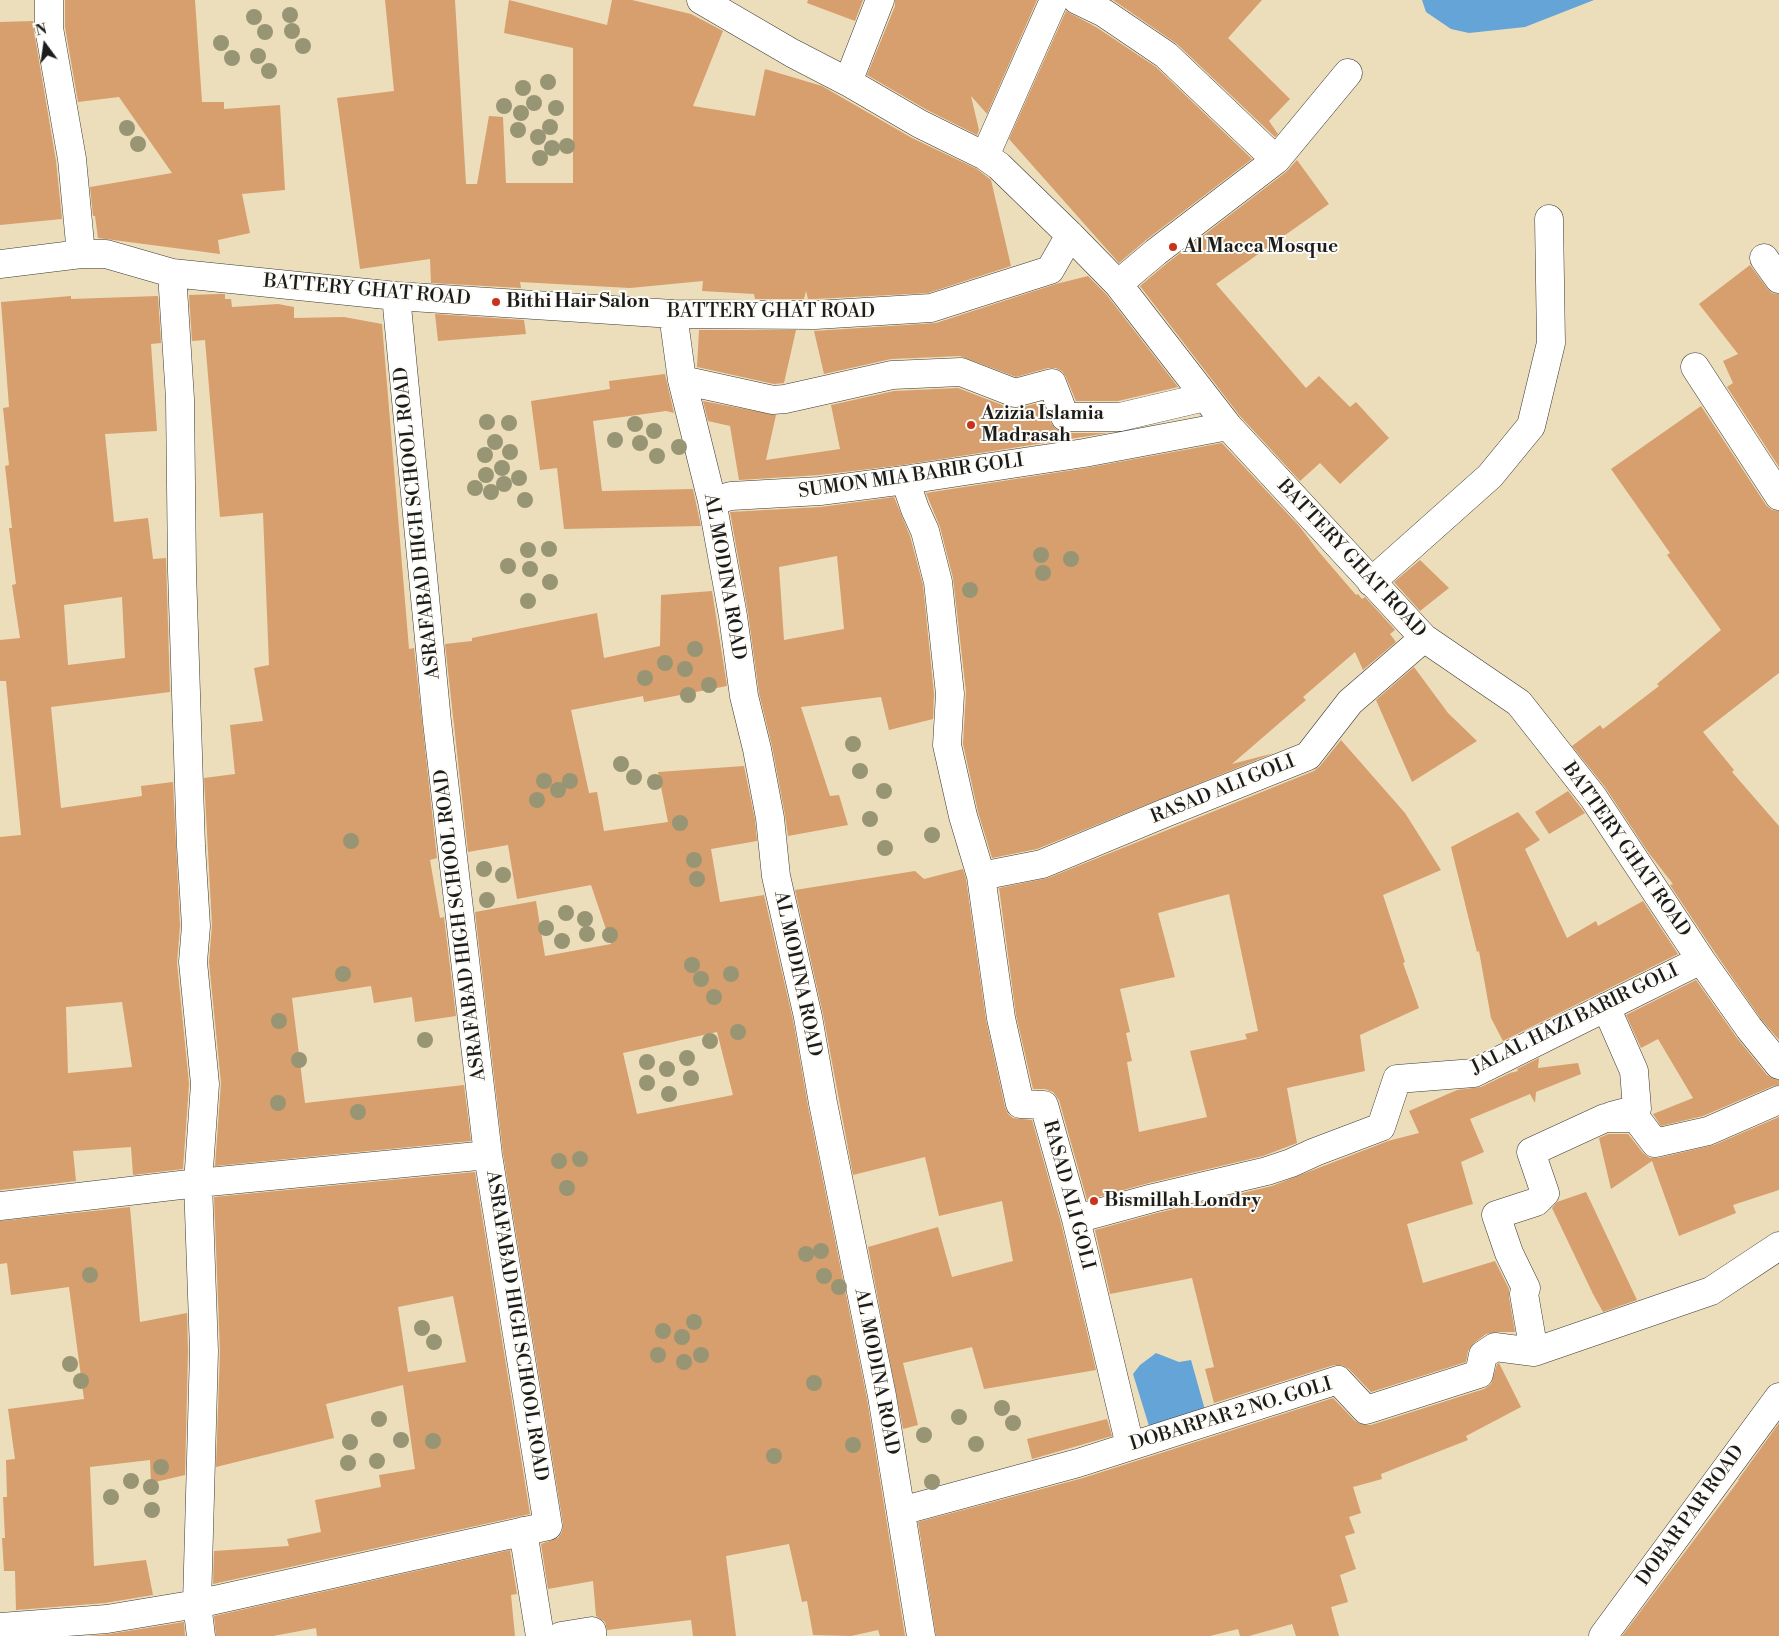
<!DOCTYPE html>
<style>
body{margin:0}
#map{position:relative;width:1779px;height:1636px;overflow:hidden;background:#ecdebb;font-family:"Libre Bodoni",serif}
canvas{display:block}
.north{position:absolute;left:20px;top:20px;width:50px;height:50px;-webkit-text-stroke:4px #fdfcf7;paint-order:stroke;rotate:346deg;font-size:14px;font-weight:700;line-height:20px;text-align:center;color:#1c1c1c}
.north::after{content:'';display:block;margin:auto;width:18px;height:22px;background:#1c1c1c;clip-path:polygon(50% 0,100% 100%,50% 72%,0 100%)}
</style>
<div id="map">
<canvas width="1779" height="1636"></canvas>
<div class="north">N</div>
</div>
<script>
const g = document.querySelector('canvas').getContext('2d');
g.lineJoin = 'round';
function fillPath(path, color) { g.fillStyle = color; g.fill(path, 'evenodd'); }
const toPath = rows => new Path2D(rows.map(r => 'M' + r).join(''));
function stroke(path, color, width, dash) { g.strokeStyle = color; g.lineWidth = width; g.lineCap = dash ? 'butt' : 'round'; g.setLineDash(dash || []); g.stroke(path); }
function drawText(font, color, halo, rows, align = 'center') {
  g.font = font + ' "Libre Bodoni",serif'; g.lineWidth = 4; g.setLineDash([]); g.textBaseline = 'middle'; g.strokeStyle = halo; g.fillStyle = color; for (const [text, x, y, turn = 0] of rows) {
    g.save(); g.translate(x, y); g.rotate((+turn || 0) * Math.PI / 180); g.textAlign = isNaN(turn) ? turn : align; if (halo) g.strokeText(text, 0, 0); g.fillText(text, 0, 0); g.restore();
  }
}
fillPath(toPath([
 [1422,0,1594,0,1525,27,1469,33,1451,29,1426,12],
 [1156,1353,1179,1362,1191,1360,1205,1410,1149,1426,1133,1374,1140,1365]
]), '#65a4d7');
fillPath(toPath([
 [65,0,195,0,202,102,224,102,224,109,280,105,285,190,242,194,250,233,218,240,220,254,98,238,95,216,93,216,90,187,172,173,119,97,78,102,65,27],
 [385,0,455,0,466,184,477,184,489,116,503,117,506,183,573,183,573,48,504,33,509,0,607,25,612,0,632,0,691,14,723,31,693,106,755,116,765,69,822,86,912,138,977,169,991,180,1011,266,928,293,815,299,808,299,806,291,804,299,755,299,754,294,702,291,703,281,630,288,520,282,521,288,431,283,430,259,360,269,337,98,394,91],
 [808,0,863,0,855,21,807,3],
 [895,0,1037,0,987,114,971,96,979,130,977,135,927,110,867,75,895,6],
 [1113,0,1262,0,1228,38,1290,99,1269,121,1278,134,1275,137,1177,44],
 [1066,11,1096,27,1156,67,1252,159,1146,240,1119,263,1009,139],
 [33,21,34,31,56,161,62,219,0,225,0,22],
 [1297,160,1329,204,1216,284,1306,388,1319,376,1350,407,1356,402,1389,438,1340,484,1320,463,1300,481,1240,416,1140,286,1166,264,1286,172],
 [1750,265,1767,288,1772,293,1779,294,1779,467,1727,387,1733,383,1723,361,1738,354,1699,304],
 [1088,276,1106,294,1178,387,1118,401,1076,401,1066,377,1062,371,1056,368,1048,368,1016,377,960,356,891,359,824,374,814,331,936,323,1056,284],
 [220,294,225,294,225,299,231,299,232,307,278,304,294,307,294,318,344,317,382,324,409,649,414,648,437,858,430,860,440,918,444,917,456,1016,415,1022,412,997,374,1003,371,986,292,998,305,1103,464,1085,471,1141,215,1166,221,1083,209,962,212,925,204,778,235,774,230,725,263,721,254,668,269,665,263,513,220,517,205,340,192,341,189,295],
 [71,296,71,299,158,296,161,343,151,344,157,431,105,434,114,522,148,518,153,559,166,558,170,692,51,707,61,808,142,796,141,786,173,782,180,926,177,963,189,1084,183,1169,133,1175,131,1147,73,1151,76,1181,0,1190,0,837,21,835,6,681,0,681,0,640,20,638,12,585,16,584,9,528,12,528,5,466,9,465,3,408,9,407,1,302],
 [122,597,125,658,68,665,64,605],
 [122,1002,132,1067,68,1073,66,1007],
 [435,314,524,320,526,334,438,341],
 [699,330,796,330,784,383,774,384,697,367],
 [665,374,674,413,666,411,593,421,602,491,693,489,701,526,564,529,557,468,540,470,531,401,610,389,609,381],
 [958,388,1010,408,1019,408,1042,402,1051,423,1056,429,1064,433,1108,433,903,465,819,475,739,480,730,426,708,421,703,401,776,415,766,460,840,449,831,405,894,391],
 [1701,406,1766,505,1772,510,1779,511,1779,673,1703,732,1734,770,1732,772,1779,826,1779,1040,1761,1019,1714,951,1670,885,1673,884,1648,852,1605,787,1572,746,1600,725,1603,729,1659,686,1657,684,1721,630,1667,555,1670,553,1611,469],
 [1222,443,1300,527,1319,552,1356,595,1358,594,1362,599,1365,597,1395,630,1390,634,1396,642,1363,670,1355,652,1303,697,1306,700,1232,764,1274,753,1037,849,992,858,978,812,963,744,966,692,953,578,940,527,926,493,1086,468],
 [894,497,910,536,923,585,934,694,933,719,889,730,881,697,801,707,830,796,839,795,848,825,788,836,785,815,772,746,759,693,748,613,730,512,821,507],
 [837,556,844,629,784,640,779,567],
 [1420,560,1449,588,1420,611,1394,582],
 [712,591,727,686,644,702,643,696,571,710,589,793,597,792,604,831,668,822,658,772,744,766,755,820,757,841,711,849,720,902,764,895,793,1020,808,1106,867,1399,905,1636,880,1636,878,1630,851,1636,813,1635,807,1601,802,1602,789,1544,726,1556,736,1636,693,1636,691,1620,607,1630,605,1622,596,1616,593,1581,548,1589,541,1544,558,1538,562,1532,563,1524,503,1153,475,912,536,901,545,956,611,944,591,885,517,899,508,845,468,852,445,644,472,641,472,638,597,613,604,658,660,646,661,595],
 [717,1032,733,1095,637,1114,623,1053],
 [1414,667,1448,713,1477,741,1412,782,1376,700],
 [1341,740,1405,813,1441,870,1383,895,1405,962,1403,963,1419,1008,1360,1035,1365,1071,1287,1088,1297,1143,1263,1156,1149,1183,1087,1200,1059,1100,1053,1092,1045,1089,1033,1089,1016,1015,999,888,1048,878,1314,771,1320,766],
 [1229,894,1258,1031,1245,1034,1247,1039,1190,1051,1207,1117,1139,1132,1127,1062,1132,1061,1126,1033,1130,1032,1120,989,1175,977,1158,913],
 [1568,791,1585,813,1549,834,1535,812],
 [1518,812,1540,840,1525,849,1567,938,1596,921,1598,926,1643,901,1678,954,1503,1041,1491,1018,1479,951,1477,952,1451,847],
 [963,869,966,879,986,1020,1005,1107,1008,1114,1013,1118,1032,1120,1061,1223,1096,1370,984,1389,972,1347,903,1363,918,1425,903,1429,868,1247,938,1227,952,1277,1013,1261,1002,1201,939,1216,925,1157,853,1175,823,1014,795,890,915,871,924,879],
 [1696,980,1737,1038,1767,1075,1773,1079,1779,1080,1779,1085,1773,1086,1703,1116,1661,1126,1653,1114,1693,1098,1658,1039,1641,1048,1626,1015],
 [1539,1058,1538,1068,1578,1063,1581,1074,1536,1092,1535,1103,1530,1094,1470,1119,1484,1152,1461,1162,1473,1204,1407,1224,1423,1283,1495,1261,1509,1289,1509,1297,1515,1332,1497,1332,1486,1334,1474,1343,1468,1351,1466,1362,1371,1392,1349,1369,1342,1365,1334,1365,1214,1403,1205,1369,1214,1367,1192,1278,1110,1294,1095,1230,1157,1213,1272,1186,1388,1141,1419,1133,1409,1111,1457,1090,1481,1087,1510,1073,1518,1071,1517,1069],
 [1779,1117,1779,1190,1733,1205,1736,1213,1679,1236,1652,1161,1611,1189,1599,1138,1608,1134,1628,1134,1643,1153,1650,1158,1658,1158,1714,1145],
 [475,1172,530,1514,213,1584,214,1551,289,1546,287,1539,321,1532,315,1500,381,1487,379,1475,415,1469,403,1385,326,1404,334,1438,216,1467,220,1351,214,1197],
 [453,1296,466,1362,408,1372,398,1307],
 [1586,1192,1637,1300,1603,1312,1593,1294,1552,1208,1557,1202],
 [130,1207,140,1322,187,1313,188,1351,185,1475,151,1483,150,1460,90,1467,94,1566,146,1560,153,1595,105,1603,16,1610,15,1571,4,1571,2,1538,5,1538,3,1497,7,1497,6,1460,15,1459,8,1409,84,1399,69,1287,11,1295,7,1263,0,1264,0,1221],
 [1499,1363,1521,1407,1466,1436,1468,1440,1381,1474,1382,1479,1353,1487,1361,1513,1349,1517,1355,1533,1345,1536,1356,1569,1340,1575,1348,1602,1331,1607,1339,1636,1296,1636,1292,1624,1249,1636,1240,1636,1238,1629,1210,1636,936,1636,918,1522,1083,1478,1333,1398,1355,1421,1363,1425,1371,1425,1484,1389,1491,1384,1497,1364],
 [1107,1419,1112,1436,1032,1459,1027,1439],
 [1779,1423,1779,1636,1622,1636,1739,1480,1738,1480],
 [510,1550,517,1594,511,1595,515,1636,317,1636,316,1628,273,1636,216,1636,214,1616],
 [184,1622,185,1636,89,1636,109,1634]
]), '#d79e6e');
const minor = toPath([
 [49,0,49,28,72,159,81,254],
 [701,0,792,53,848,82,920,124,985,156,999,166,1070,235,1118,284,1228,426,1424,638,1519,703,1593,797,1701,960,1749,1028,1779,1065],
 [1077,0,1104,13,1166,55,1276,160],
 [848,82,880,0],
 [985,156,1054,0],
 [1764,258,1779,279],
 [0,264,81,254,106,254,172,273,396,296,673,314,815,315,931,308,1050,270,1070,235],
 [172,273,180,399,182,571,191,846,196,926,193,962,205,1084,198,1183,204,1351,197,1604,201,1636],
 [1118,284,1156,252,1276,160,1348,73],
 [673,314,682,380,712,501,733,616,744,696,757,749,770,818,776,876,808,1017,823,1103,882,1396,921,1636],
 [1695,367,1779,496],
 [682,380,773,400,785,399,892,375,961,372,1015,393,1052,383,1065,417,1120,417,1205,397],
 [905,480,915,509,925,531,938,582,950,694,947,745,963,816,981,876],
 [712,501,731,496,820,491,905,480,1084,453,1228,426],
 [1371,582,1490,476,1531,426,1551,343,1549,219],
 [1606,1007,1634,1071,1637,1109,1611,1116],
 [0,1206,198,1183,488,1155],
 [1076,1219,1153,1198,1267,1171,1291,1163,1315,1152,1381,1127,1397,1079,1474,1073,1701,960],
 [1534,1352,1524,1294,1526,1288,1509,1253,1496,1215,1536,1202,1545,1193,1531,1152,1605,1118,1636,1118,1655,1143,1708,1131,1779,1100],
 [1130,1446,1076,1219,1044,1105,1020,1104,1001,1018,981,876,1042,864,1165,813,1308,756,1350,702,1424,638],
 [901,1511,1078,1463,1338,1380,1366,1410,1479,1374,1483,1355,1495,1347,1534,1352,1711,1291,1779,1246],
 [523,1531,540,1636],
 [0,1627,107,1619,197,1604,548,1526,488,1155,437,722,396,296],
 [561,1636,592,1631,592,1636],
 [1603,1636,1779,1397]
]);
stroke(minor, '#3b3934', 29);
stroke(minor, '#fff', 28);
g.fillStyle = '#989574';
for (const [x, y] of [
 [290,15],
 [254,17],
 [292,31],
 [265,32],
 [221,43],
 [303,46],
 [258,56],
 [232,58],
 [269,71],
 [548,82],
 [523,88],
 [534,103],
 [504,106],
 [556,108],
 [521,113],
 [550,127],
 [127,128],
 [518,130],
 [538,137],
 [138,144],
 [567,146],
 [552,148],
 [540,158],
 [487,422],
 [509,423],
 [635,424],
 [654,431],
 [615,440],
 [495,442],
 [640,443],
 [679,447],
 [510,452],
 [485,455],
 [657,456],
 [502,468],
 [486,475],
 [519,478],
 [504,484],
 [475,488],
 [491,492],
 [525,500],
 [549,549],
 [528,550],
 [1041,555],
 [1071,559],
 [508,566],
 [530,569],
 [1043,573],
 [550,582],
 [970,590],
 [528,601],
 [695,649],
 [665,663],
 [685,669],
 [645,678],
 [709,685],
 [688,695],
 [853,744],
 [621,764],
 [860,771],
 [634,777],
 [544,781],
 [570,781],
 [655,782],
 [558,790],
 [884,791],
 [537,800],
 [870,819],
 [680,823],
 [932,835],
 [351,841],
 [885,848],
 [694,860],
 [484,869],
 [503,875],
 [697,879],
 [487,900],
 [566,913],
 [585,919],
 [546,928],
 [587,934],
 [610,935],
 [562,941],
 [692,965],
 [343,974],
 [731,974],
 [701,979],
 [714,997],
 [279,1021],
 [738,1032],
 [425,1040],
 [710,1041],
 [687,1058],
 [299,1060],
 [647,1062],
 [667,1069],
 [691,1078],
 [647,1083],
 [669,1094],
 [278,1103],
 [358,1112],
 [580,1159],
 [559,1161],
 [567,1188],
 [821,1251],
 [806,1254],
 [90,1275],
 [824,1276],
 [839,1287],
 [694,1322],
 [422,1328],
 [663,1331],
 [682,1337],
 [434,1342],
 [658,1355],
 [701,1355],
 [684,1362],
 [70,1364],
 [81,1381],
 [814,1383],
 [1002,1408],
 [959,1417],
 [379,1419],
 [1013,1423],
 [924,1435],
 [401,1440],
 [433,1441],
 [350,1442],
 [976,1444],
 [853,1445],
 [774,1456],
 [377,1461],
 [348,1463],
 [161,1467],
 [131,1481],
 [932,1482],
 [151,1487],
 [111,1497],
 [152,1510]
]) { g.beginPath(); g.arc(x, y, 8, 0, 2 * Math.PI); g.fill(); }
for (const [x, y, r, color] of [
 [1173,247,5,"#c8321e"],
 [496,302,5,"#c8321e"],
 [971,425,5,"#c8321e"],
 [1094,1201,5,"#c8321e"]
]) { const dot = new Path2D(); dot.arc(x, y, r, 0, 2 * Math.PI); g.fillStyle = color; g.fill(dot); stroke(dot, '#fdfcf7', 2); }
drawText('bold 19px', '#1c1c1c', '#fdfcf7', [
 ["Al Macca Mosque",1183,247],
 ["Bithi Hair Salon",506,302],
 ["Azizia Islamia",981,414],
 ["Madrasah",981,436],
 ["Bismillah Londry",1104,1201]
], 'left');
drawText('19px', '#1c1c1c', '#fdfcf7', [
 ["BATTERY GHAT ROAD",367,291,5],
 ["BATTERY GHAT ROAD",771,312],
 ["SUMON MIA BARIR GOLI",911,477,-8],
 ["ASRAFABAD HIGH SCHOOL ROAD",418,523,-96],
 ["BATTERY GHAT ROAD",1351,559,47],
 ["AL MODINA ROAD",724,577,80],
 ["RASAD ALI GOLI",1223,790,-22],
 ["BATTERY GHAT ROAD",1626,850,55],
 ["ASRAFABAD HIGH SCHOOL ROAD",461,925,-97],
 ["AL MODINA ROAD",797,974,78],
 ["JALAL HAZI BARIR GOLI",1575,1020,-26],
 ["RASAD ALI GOLI",1068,1195,75],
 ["ASRAFABAD HIGH SCHOOL ROAD",516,1326,81],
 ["AL MODINA ROAD",876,1372,79],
 ["DOBARPAR 2 NO. GOLI",1231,1415,-17],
 ["DOBAR PAR ROAD",1691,1516,-54]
]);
</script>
